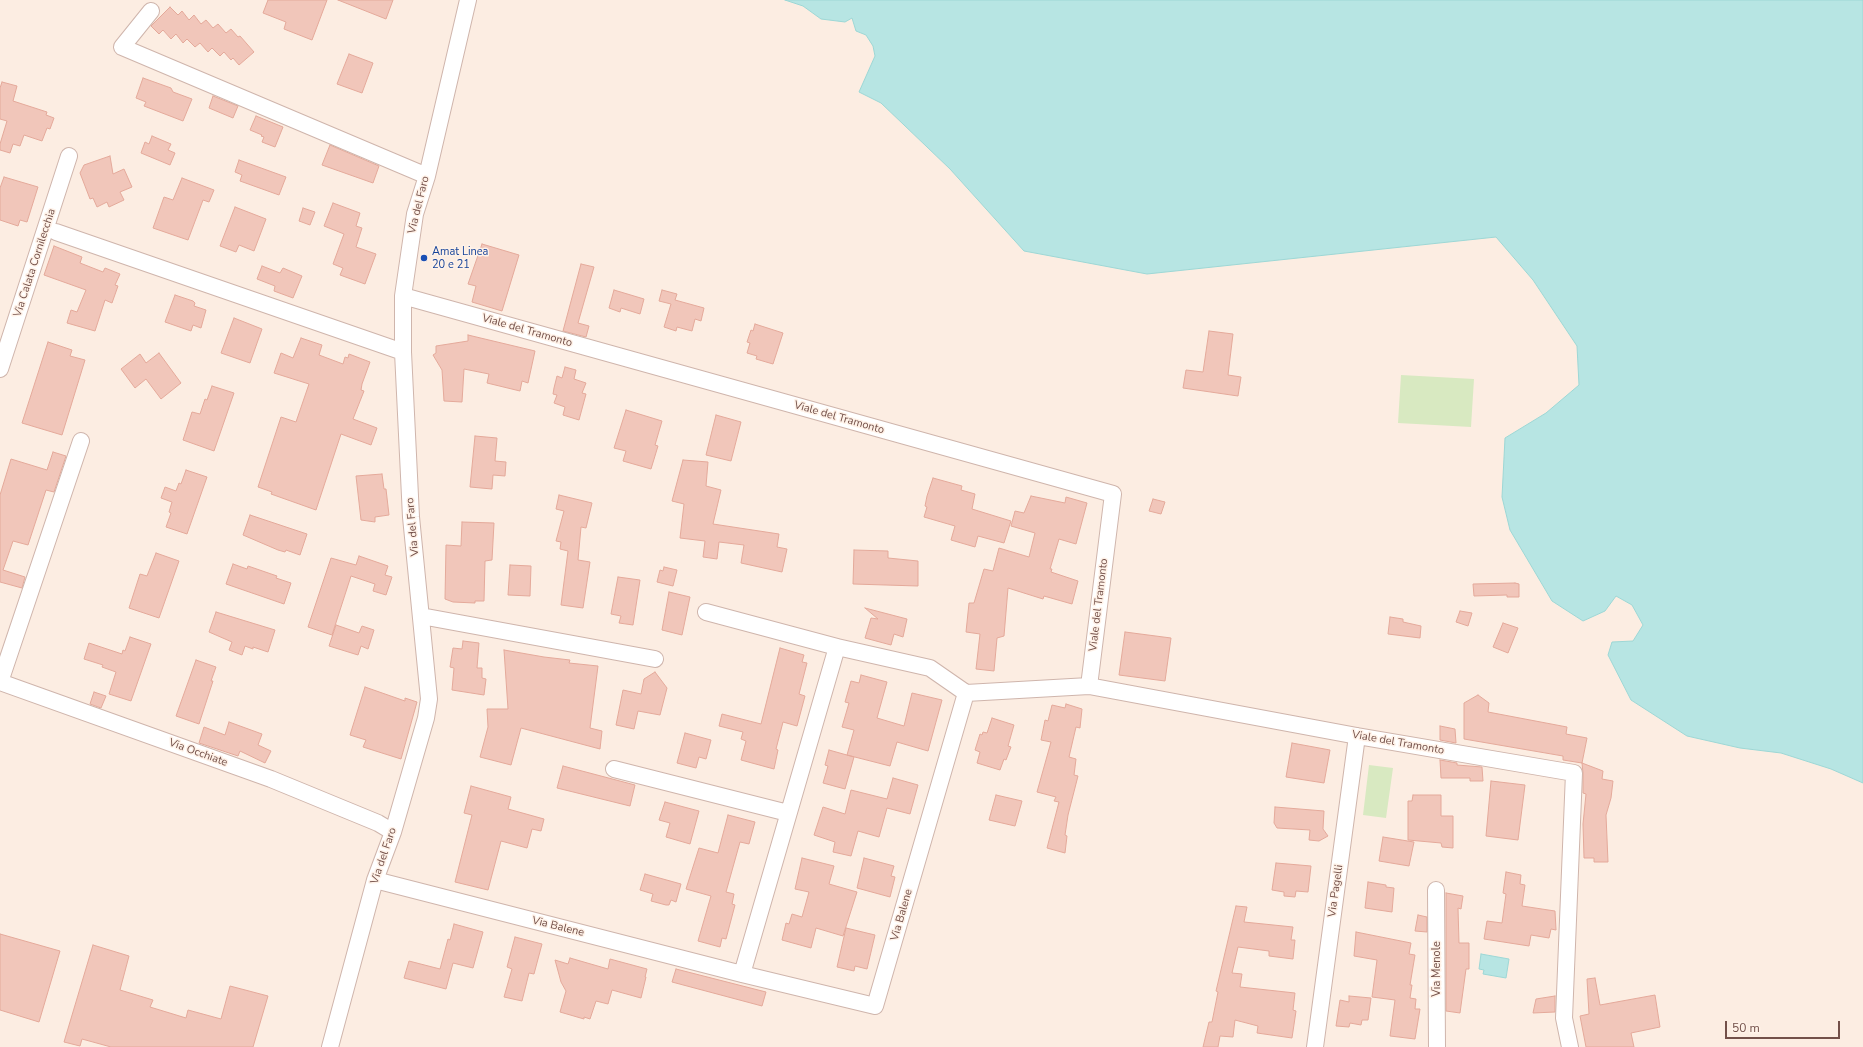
<!DOCTYPE html>
<style>
body{margin:0}
#map{position:relative;width:1863px;height:1047px;overflow:hidden;background:#fcede2;font-family:"Nunito Sans",sans-serif}
canvas{display:block}
.scale{position:absolute;left:1725px;top:1021px;width:115px;height:18px;box-sizing:border-box;border:2px solid #735049;border-top:0;padding-left:5px;font-size:12px;line-height:14px;white-space:nowrap;color:#735049;-webkit-text-stroke:3px #fff2e8;paint-order:stroke}
</style>
<div id="map">
<canvas width="1863" height="1047"></canvas>
<div class="scale">50 m</div>
</div>
<script>
const g = document.querySelector('canvas').getContext('2d');
g.lineJoin = 'round';
function fillPath(path, color) { g.fillStyle = color; g.fill(path, 'evenodd'); }
const toPath = rows => new Path2D(rows.map(r => 'M' + r).join(''));
function stroke(path, color, width, dash) { g.strokeStyle = color; g.lineWidth = width; g.lineCap = dash ? 'butt' : 'round'; g.setLineDash(dash || []); g.stroke(path); }
function drawText(font, color, halo, rows, align = 'center') {
  g.font = font + ' "Nunito Sans",sans-serif'; g.lineWidth = 3; g.setLineDash([]); g.textBaseline = 'middle'; g.strokeStyle = halo; g.fillStyle = color; for (const [text, x, y, turn = 0] of rows) {
    g.save(); g.translate(x, y); g.rotate((+turn || 0) * Math.PI / 180); g.textAlign = isNaN(turn) ? turn : align; if (halo) g.strokeText(text, 0, 0); g.fillText(text, 0, 0); g.restore();
  }
}
fillPath(toPath([
 [1401,375,1474,379,1471,427,1398,423],
 [1369,765,1393,768,1386,818,1363,815]
]), '#d8e9c1');
const water = toPath([
 [785,0,1863,0,1863,783,1831,769,1781,753,1740,748,1687,736,1631,700,1608,655,1612,642,1633,641,1643,625,1632,605,1616,596,1605,611,1583,621,1552,601,1510,530,1502,497,1505,438,1546,413,1579,385,1577,346,1533,280,1496,237,1147,274,1024,251,950,169,881,103,859,92,875,56,873,46,866,35,856,31,852,18,845,22,821,19,803,6,785,0],
 [1481,954,1509,959,1506,978,1483,974,1484,970,1479,969,1481,954]
]);
fillPath(water, '#b7e5e3');
stroke(water, '#9dd7d5', 1);
const building = toPath([
 [268,0,327,0,312,40,284,29,286,22,263,13,268,0],
 [338,0,393,0,386,19,338,0],
 [170,7,178,15,182,11,189,20,194,15,201,24,206,20,213,28,218,24,226,33,231,29,238,37,240,36,254,52,239,65,233,58,231,60,224,52,220,56,212,48,208,52,200,43,195,47,187,39,183,43,176,34,171,39,163,30,159,34,151,26,170,7],
 [349,54,373,63,362,93,337,84,349,54],
 [143,78,171,88,173,92,192,99,183,121,144,106,146,102,136,98,143,78],
 [2,82,17,86,13,101,47,112,46,115,54,118,50,129,47,128,42,141,24,135,20,146,13,144,10,153,0,150,0,144,7,121,0,119,0,88,2,82],
 [213,96,238,106,233,118,209,108,213,96],
 [256,116,283,127,275,147,262,142,264,137,261,136,262,135,250,130,256,116],
 [152,136,171,144,168,150,175,153,170,165,141,153,145,142,149,144,152,136],
 [330,145,379,166,373,183,322,165,330,145],
 [110,156,113,174,124,169,132,187,120,192,124,200,109,207,107,202,97,207,93,198,90,199,80,173,84,165,110,156],
 [239,160,286,177,279,195,240,181,242,175,235,172,239,160],
 [4,177,38,187,27,222,20,220,18,226,0,220,0,188,4,177],
 [182,178,214,190,209,202,203,200,188,240,153,228,164,197,173,200,182,178],
 [333,203,360,213,356,226,362,228,356,247,376,254,365,284,340,275,343,268,333,264,344,234,324,226,333,203],
 [235,207,266,219,254,251,239,245,236,252,220,246,235,207],
 [303,208,315,212,310,225,299,221,303,208],
 [482,244,519,255,502,311,472,302,476,286,468,284,482,244],
 [54,246,82,257,80,263,103,272,105,268,120,274,115,285,118,286,112,303,105,300,95,331,67,323,71,310,77,312,86,290,44,275,54,246],
 [581,264,594,267,578,323,589,326,586,337,563,331,581,264],
 [262,266,280,273,283,268,302,276,293,298,274,291,275,286,257,279,262,266],
 [614,290,644,299,640,314,621,308,620,312,609,308,614,290],
 [662,290,677,294,675,300,704,308,701,321,695,319,692,331,677,327,676,331,664,327,671,304,659,301,662,290],
 [175,295,193,301,195,303,194,306,206,310,201,328,193,325,191,331,165,322,175,295],
 [234,318,262,329,250,363,221,353,234,318],
 [755,324,783,333,773,364,756,359,757,356,747,353,750,343,747,342,751,330,753,331,755,324],
 [1209,331,1233,334,1228,375,1241,377,1238,396,1183,388,1186,370,1203,372,1209,331],
 [468,335,535,351,528,383,522,381,520,391,487,383,489,374,464,369,462,402,444,401,442,370,433,355,436,353,436,346,468,341,468,335],
 [301,338,322,345,319,355,343,364,345,357,348,358,349,354,370,362,362,384,361,390,364,391,353,419,377,428,371,445,341,434,316,510,271,494,272,492,258,487,281,417,296,422,309,384,274,373,281,353,293,358,301,338],
 [48,342,72,350,70,356,85,360,62,435,22,423,48,342],
 [159,353,181,383,161,399,146,379,135,388,121,369,140,354,146,363,159,353],
 [565,367,576,370,574,379,586,383,582,393,586,394,579,420,563,415,565,407,554,403,557,395,553,394,554,388,557,376,562,378,565,367],
 [212,386,234,393,214,451,183,440,192,412,200,414,205,399,207,400,212,386],
 [626,410,662,421,655,445,658,446,651,469,623,461,626,451,614,448,626,410],
 [716,415,741,422,731,461,706,455,716,415],
 [475,436,497,438,495,461,506,462,505,476,493,475,492,489,470,487,475,436],
 [53,452,66,456,54,492,46,490,28,545,13,541,3,570,25,577,22,588,0,582,0,495,11,459,47,470,53,452],
 [683,460,708,462,706,486,721,490,713,524,779,534,777,547,787,549,782,572,741,563,744,545,719,542,717,559,703,557,705,541,680,538,684,504,672,501,683,460],
 [186,470,207,477,187,534,166,527,171,513,169,512,172,502,161,498,165,487,176,491,179,483,181,484,186,470],
 [382,474,384,489,386,489,389,515,375,517,375,522,361,520,356,476,382,474],
 [933,478,962,486,961,490,975,494,972,509,1011,521,1004,543,978,536,975,547,951,540,955,526,924,517,927,507,925,506,927,496,933,478],
 [559,495,592,503,586,528,581,527,578,560,590,562,583,608,561,605,568,551,560,549,561,542,556,541,564,511,556,509,559,495],
 [1031,496,1065,503,1066,497,1087,503,1076,544,1059,539,1050,569,1052,569,1051,572,1078,581,1072,604,1044,596,1043,599,1008,588,1004,636,997,638,994,671,976,669,980,634,966,632,969,603,974,603,984,569,993,571,999,548,1029,557,1035,533,1011,526,1015,511,1024,513,1031,496],
 [1153,499,1165,502,1161,514,1149,511,1153,499],
 [250,515,307,534,300,555,286,550,285,552,278,550,243,535,250,515],
 [462,522,494,523,492,560,485,561,484,601,475,601,475,603,453,602,445,599,446,545,461,546,462,522],
 [854,550,888,551,888,558,918,561,918,586,853,584,854,550],
 [156,553,179,561,159,618,129,608,140,574,147,576,156,553],
 [359,556,388,566,385,575,392,577,386,595,373,591,375,584,351,576,332,635,308,627,331,558,356,565,359,556],
 [233,564,247,569,248,566,277,576,276,578,291,583,284,604,226,584,233,564],
 [510,565,531,566,530,596,508,595,510,565],
 [664,567,677,570,673,586,657,582,660,570,663,571,664,567],
 [618,577,640,580,633,625,619,623,621,616,611,614,618,577],
 [1515,583,1519,584,1519,597,1507,597,1507,595,1474,596,1473,584,1515,583],
 [669,592,690,597,682,635,662,630,669,592],
 [865,608,907,619,903,637,894,634,891,645,865,638,871,618,878,619,865,608],
 [1460,611,1472,613,1468,626,1456,622,1460,611],
 [216,612,275,630,268,652,253,647,253,649,245,646,242,655,229,650,232,642,209,632,216,612],
 [1390,617,1403,619,1403,622,1421,626,1420,638,1388,634,1390,617],
 [1503,623,1518,628,1508,653,1493,647,1503,623],
 [336,625,359,633,362,626,374,630,368,649,361,646,358,655,329,646,336,625],
 [1125,632,1171,638,1165,681,1119,675,1125,632],
 [130,637,151,644,131,701,109,694,116,672,102,667,103,665,84,659,89,643,122,654,123,650,125,651,130,637],
 [463,641,479,643,477,668,482,668,482,678,486,679,484,695,452,690,454,668,450,667,453,648,462,649,463,641],
 [780,648,804,655,802,662,807,663,799,694,805,696,797,726,783,722,776,749,778,750,774,769,741,760,746,741,741,739,743,732,719,726,722,714,761,724,780,648],
 [504,650,544,657,570,660,569,663,598,666,590,728,602,731,600,749,521,728,511,765,480,757,488,727,487,709,508,709,504,650],
 [196,660,216,667,211,681,213,681,199,724,176,716,196,660],
 [655,672,667,688,660,715,638,711,634,729,616,725,623,690,641,694,644,679,655,672],
 [861,675,887,682,877,718,904,726,912,693,942,700,928,751,897,742,890,766,847,755,854,730,842,727,849,703,845,702,851,681,859,683,861,675],
 [365,687,405,701,405,698,417,702,401,759,363,747,366,740,350,735,365,687],
 [94,692,106,696,101,708,90,704,94,692],
 [1478,695,1489,703,1488,712,1567,727,1566,734,1587,738,1582,763,1563,760,1563,756,1464,739,1464,703,1478,695],
 [1066,704,1082,709,1080,728,1076,727,1069,757,1076,759,1074,775,1078,776,1068,815,1065,835,1067,836,1065,853,1047,848,1059,802,1054,801,1056,797,1037,792,1051,742,1041,740,1045,720,1048,721,1052,705,1065,708,1066,704],
 [992,718,1014,725,1008,746,1011,747,1006,760,1004,759,1000,770,977,763,980,752,975,750,980,734,982,735,983,732,987,733,992,718],
 [229,722,262,734,258,745,271,751,265,763,240,751,238,756,199,743,204,727,225,735,229,722],
 [1440,726,1455,729,1456,743,1440,740,1440,726],
 [685,733,711,740,706,759,699,757,696,768,677,763,685,733],
 [1292,743,1330,750,1324,783,1286,777,1292,743],
 [829,750,854,757,845,789,823,783,828,766,825,765,829,750],
 [1440,760,1457,763,1457,765,1482,767,1483,781,1470,781,1470,778,1441,778,1440,760],
 [1582,763,1603,771,1602,779,1613,781,1611,798,1606,815,1608,862,1594,862,1594,858,1584,858,1583,824,1586,794,1583,793,1583,773,1582,763],
 [563,766,635,785,630,806,557,788,563,766],
 [893,778,918,785,910,814,887,808,879,837,858,831,851,856,833,852,835,842,814,835,823,807,845,814,851,790,887,799,893,778],
 [1491,781,1525,785,1518,840,1486,836,1491,781],
 [471,786,511,797,508,809,544,819,541,831,532,829,527,848,501,841,488,890,455,882,472,815,464,813,471,786],
 [996,795,1022,801,1015,826,989,820,996,795],
 [1413,795,1441,795,1441,816,1453,816,1453,848,1442,847,1441,843,1408,840,1408,801,1412,801,1413,795],
 [665,802,699,811,690,844,666,837,670,823,659,820,665,802],
 [1275,807,1324,811,1323,829,1328,836,1319,841,1309,840,1310,830,1277,828,1274,823,1275,807],
 [728,815,755,822,749,844,740,842,726,892,734,894,732,904,735,905,726,939,722,938,720,947,698,941,711,896,686,889,699,848,718,853,728,815],
 [1383,837,1414,842,1409,866,1379,861,1383,837],
 [802,858,834,866,829,884,857,892,843,936,816,928,811,948,782,940,786,923,789,924,792,914,802,917,809,892,795,889,802,858],
 [864,858,894,866,891,876,895,877,890,897,857,888,864,858],
 [1276,863,1311,866,1308,892,1296,891,1295,897,1284,896,1284,892,1272,890,1276,863],
 [1506,872,1521,875,1520,884,1525,885,1522,906,1555,911,1556,930,1551,929,1549,938,1531,935,1529,946,1484,939,1487,921,1502,923,1506,894,1503,893,1506,872],
 [645,874,681,884,676,902,671,900,669,905,666,905,651,901,653,894,640,890,645,874],
 [1368,882,1386,885,1386,887,1394,888,1392,912,1365,908,1368,882],
 [1446,893,1463,896,1461,909,1458,908,1459,943,1469,943,1469,969,1466,969,1460,1013,1446,1011,1446,893],
 [1236,906,1247,907,1244,922,1293,927,1291,940,1295,940,1293,959,1269,956,1269,951,1238,947,1232,973,1242,974,1240,987,1295,993,1293,1010,1296,1011,1292,1038,1257,1033,1258,1026,1235,1020,1233,1037,1220,1036,1218,1047,1203,1047,1209,1022,1212,1022,1218,992,1216,991,1236,906],
 [1418,915,1427,917,1427,932,1415,931,1418,915],
 [454,924,483,932,473,968,453,963,446,989,404,978,409,961,440,969,448,939,450,940,454,924],
 [846,928,875,935,867,969,855,966,854,971,837,967,846,928],
 [1356,932,1411,943,1409,954,1415,955,1410,985,1412,985,1410,998,1416,999,1415,1009,1420,1009,1415,1039,1390,1036,1395,1000,1372,997,1377,960,1354,956,1356,932],
 [0,934,60,951,39,1022,0,1010,0,934],
 [515,937,542,944,534,974,529,973,522,1001,504,997,512,969,507,967,515,937],
 [93,945,129,956,120,990,153,1000,150,1007,186,1018,188,1010,221,1019,230,986,268,996,253,1047,111,1047,82,1039,80,1046,64,1042,93,945],
 [570,958,608,969,610,959,647,969,645,977,646,977,641,998,612,990,608,1004,596,1001,590,1019,584,1017,584,1019,560,1012,566,991,561,982,555,960,568,964,570,958],
 [676,969,766,992,762,1006,672,982,676,969],
 [1595,978,1600,1005,1655,995,1660,1027,1631,1033,1634,1047,1586,1047,1580,1016,1589,1014,1587,979,1595,978],
 [1349,996,1371,998,1368,1020,1362,1020,1361,1025,1350,1023,1349,1027,1336,1026,1340,1000,1349,1002,1349,996],
 [1555,996,1555,1012,1533,1013,1536,999,1555,996]
]);
fillPath(building, '#f1c6ba');
stroke(building, '#e4a99a', 1);
const minor = toPath([
 [151,11,122,47,427,176],
 [56,232,403,352],
 [403,296,1113,494,1089,686,1357,736,1574,773,1564,1018,1570,1047],
 [0,369,69,156],
 [706,612,837,647,930,668,966,693,1089,686],
 [421,616,655,659],
 [0,682,271,779,378,823,393,832],
 [0,682,81,441],
 [614,769,788,813],
 [375,880,742,974,875,1006,966,693],
 [1436,890,1437,1047],
 [742,974,837,647],
 [330,1047,375,880,393,832,426,718,429,699,411,517,403,352,403,296,415,214,427,176,468,0],
 [1315,1047,1357,736]
]);
stroke(minor, '#cfb5ac', 18);
stroke(minor, '#fff', 16);
for (const [x, y, r, color] of [
 [424,258,4,"#1a4fb4"]
]) { const dot = new Path2D(); dot.arc(x, y, r, 0, 2 * Math.PI); g.fillStyle = color; g.fill(dot); stroke(dot, '#fff2e8', 1.5); }
drawText('11px', '#735049', '#fff2e8', [
 ["Via del Faro",419,205,-76],
 ["Via Calata Cornilecchia",35,263,-72],
 ["Viale del Tramonto",527,331,16],
 ["Viale del Tramonto",839,418,16],
 ["Via del Faro",413,527,-95],
 ["Viale del Tramonto",1099,605,-83],
 ["Viale del Tramonto",1398,743,10],
 ["Via Occhiate",198,753,20],
 ["Via del Faro",384,856,-71],
 ["Via Pagelli",1336,891,-82],
 ["Via Balene",902,915,-74],
 ["Via Balene",558,927,14],
 ["Via Menole",1437,969,-90]
]);
drawText('11px', '#164399', '#fff2e8', [
 ["Amat Linea",432,252],
 ["20 e 21",432,265]
], 'left');
</script>
